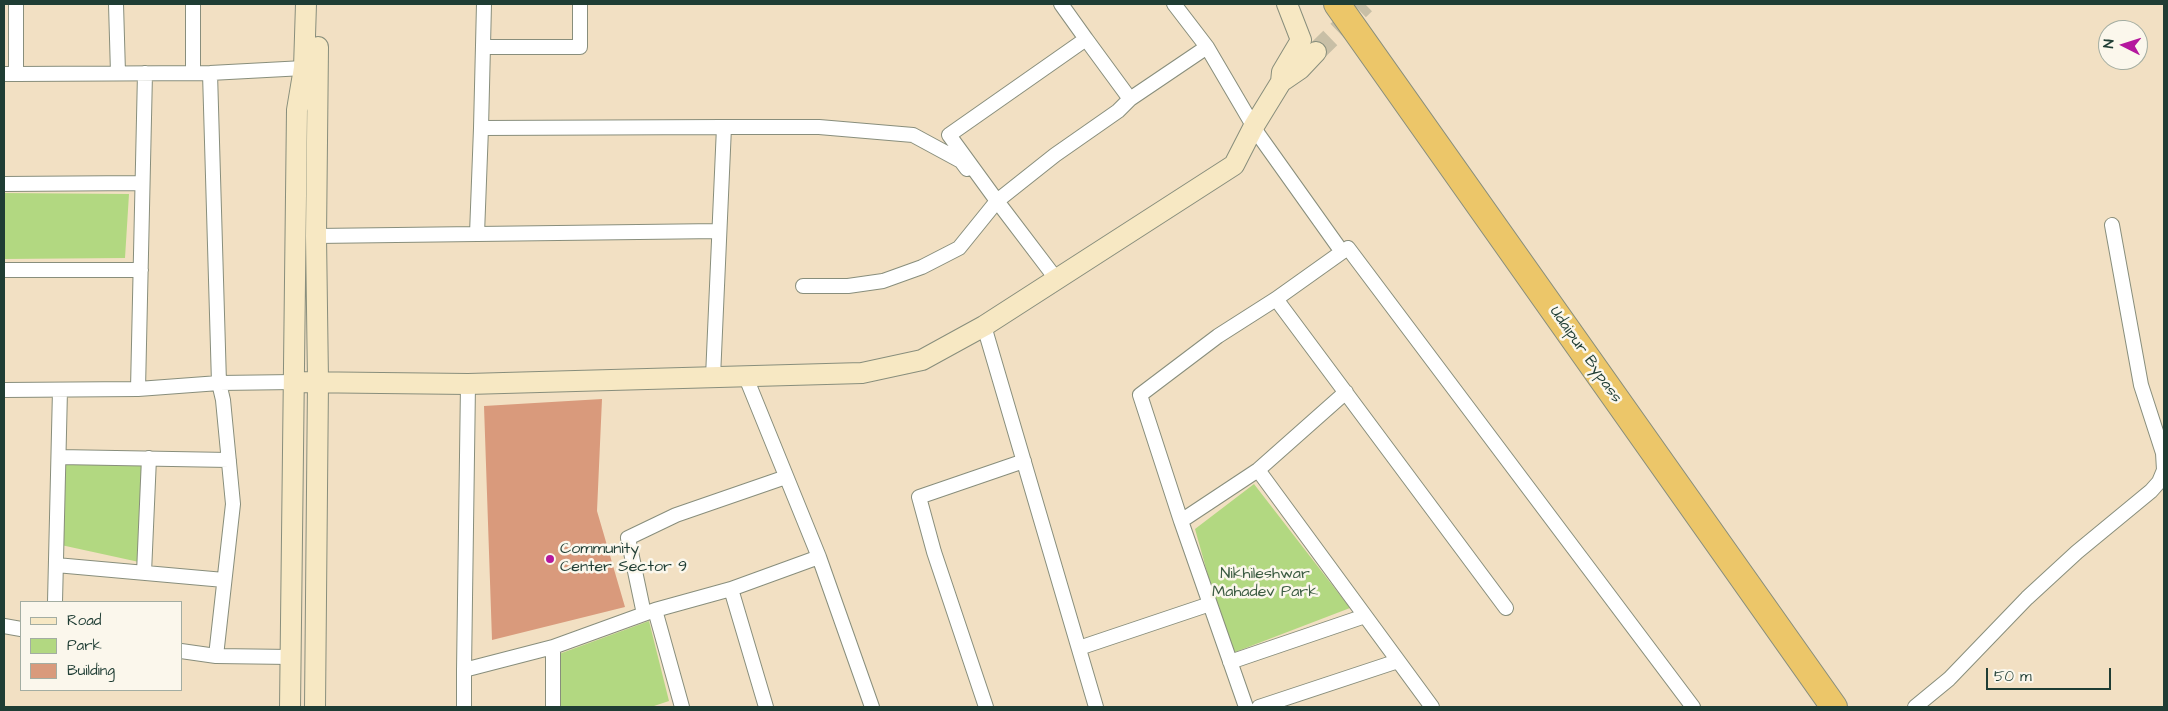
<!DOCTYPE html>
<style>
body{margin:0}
#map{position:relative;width:2168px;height:711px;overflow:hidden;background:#f2e0c3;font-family:"Architects Daughter",sans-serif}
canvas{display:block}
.frame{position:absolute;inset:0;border:5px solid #1f3d34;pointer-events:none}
.legend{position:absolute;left:20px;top:601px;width:162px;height:90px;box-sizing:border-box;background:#fbf7ec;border:1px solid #a3ada2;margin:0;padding:6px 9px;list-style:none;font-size:15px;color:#1f3d34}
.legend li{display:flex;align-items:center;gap:10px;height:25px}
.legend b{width:25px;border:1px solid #a3ada2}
.north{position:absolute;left:2098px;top:20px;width:50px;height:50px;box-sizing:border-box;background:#fbf7ec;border:1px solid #a3ada2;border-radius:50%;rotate:275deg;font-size:14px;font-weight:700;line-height:20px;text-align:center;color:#1f3d34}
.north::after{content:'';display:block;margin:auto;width:18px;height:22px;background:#b5179e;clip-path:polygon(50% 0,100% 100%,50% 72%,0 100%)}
.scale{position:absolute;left:1986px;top:668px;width:125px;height:22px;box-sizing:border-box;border:2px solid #1f3d34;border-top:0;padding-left:6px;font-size:15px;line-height:18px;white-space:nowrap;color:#1f3d34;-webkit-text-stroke:4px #fbf7ec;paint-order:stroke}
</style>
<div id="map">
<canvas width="2168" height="711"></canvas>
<div class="frame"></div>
<ul class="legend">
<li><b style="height:6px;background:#f7e8c3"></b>Road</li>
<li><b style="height:14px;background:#b2d881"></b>Park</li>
<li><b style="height:14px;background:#d99a7c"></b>Building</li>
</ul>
<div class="north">N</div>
<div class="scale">50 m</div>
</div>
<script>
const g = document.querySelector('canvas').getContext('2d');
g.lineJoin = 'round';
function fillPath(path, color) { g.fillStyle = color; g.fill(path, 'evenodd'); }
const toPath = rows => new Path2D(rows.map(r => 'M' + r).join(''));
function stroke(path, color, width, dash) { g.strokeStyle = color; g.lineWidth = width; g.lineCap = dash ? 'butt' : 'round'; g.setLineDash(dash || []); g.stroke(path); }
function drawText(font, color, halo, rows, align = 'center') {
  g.font = font + ' "Architects Daughter",sans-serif'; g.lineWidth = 5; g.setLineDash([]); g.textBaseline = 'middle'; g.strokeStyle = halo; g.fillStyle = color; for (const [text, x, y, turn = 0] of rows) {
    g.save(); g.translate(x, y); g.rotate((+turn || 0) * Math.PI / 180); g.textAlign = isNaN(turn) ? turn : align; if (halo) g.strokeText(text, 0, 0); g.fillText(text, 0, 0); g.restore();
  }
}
fillPath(toPath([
 [4,193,129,194,125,258,4,259],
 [146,460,139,562,61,545,65,461],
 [1254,484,1350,608,1230,654,1195,529],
 [649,621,669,701,651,707,560,707,559,654]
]), '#b2d881');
fillPath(toPath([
 [602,399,597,511,625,607,492,640,484,406]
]), '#d99a7c');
stroke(toPath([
 [1316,52,1365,4]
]), '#c8bfa6', 20, [20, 10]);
const street = toPath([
 [116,4,118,73],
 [193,4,193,73],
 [1061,4,1086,39],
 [484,47,580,47,580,4],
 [4,74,16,74,16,4],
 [16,74,210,73,304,68],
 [1130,99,1207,47,1174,4],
 [481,128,484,4],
 [4,184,142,183],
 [719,231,477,234,481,128,724,127],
 [316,236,477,234],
 [1342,252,1348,248,1693,707],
 [4,270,141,270],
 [803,286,848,286,883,281,922,267,959,248,997,201,1055,155,1118,111,1130,99,1086,39,949,135,997,201,1057,280],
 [1276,299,1506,608],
 [984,326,1096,707],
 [745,375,819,557,872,707],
 [713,377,724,127,819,127,913,135,961,161,967,169],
 [468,384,464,670,553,647],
 [138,389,145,73],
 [4,390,138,389,219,383,295,382],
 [59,457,229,460],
 [1258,470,1432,707],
 [1181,521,1140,395,1218,336,1276,299,1342,252,1258,134,1207,47],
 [56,565,224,580],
 [144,573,149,458],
 [55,602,60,390],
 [655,610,731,589],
 [644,614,628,538,676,515,786,477],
 [4,626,21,629],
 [1079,648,1210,604],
 [181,651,216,656,233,504,223,400,219,383,210,73],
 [216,656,291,657],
 [1230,662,1365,616],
 [464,670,464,707],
 [553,707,553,647,655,610,682,707],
 [766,707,731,589,819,557],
 [986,707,934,552,919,497,1024,461],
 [1246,707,1181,521,1258,470,1346,392],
 [1259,707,1398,661],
 [1915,707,1949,679,2027,598,2077,552,2151,491,2159,482,2164,470,2163,453,2141,385,2112,225]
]);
const secondary = toPath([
 [1281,82,1300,69,1316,52],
 [295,382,468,384,862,373,922,360,984,326,1234,165,1254,126,1281,82,1282,72,1301,40,1287,4],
 [290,707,297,110,304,68,306,4],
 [315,707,318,381,316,236,318,47]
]);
const highway = toPath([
 [1337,4,1834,707]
]);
stroke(street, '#888e7c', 16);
stroke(secondary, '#888e7c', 22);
stroke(highway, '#888e7c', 28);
stroke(street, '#fff', 14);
stroke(secondary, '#f7e8c3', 20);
stroke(highway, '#ecc669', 26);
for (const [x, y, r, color] of [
 [550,559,5,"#b5179e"]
]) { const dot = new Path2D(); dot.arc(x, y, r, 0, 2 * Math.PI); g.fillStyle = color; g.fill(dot); stroke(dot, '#fbf7ec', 2); }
drawText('16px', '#1f3d34', '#fbf7ec', [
 ["Udaipur Bypass",1585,355,55]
]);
drawText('16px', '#1f3d34', '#fbf7ec', [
 ["Community",560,550],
 ["Center Sector 9",560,568]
], 'left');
drawText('16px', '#3c5c43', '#fbf7ec', [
 ["Nikhileshwar",1265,575],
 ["Mahadev Park",1265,593]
]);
</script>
